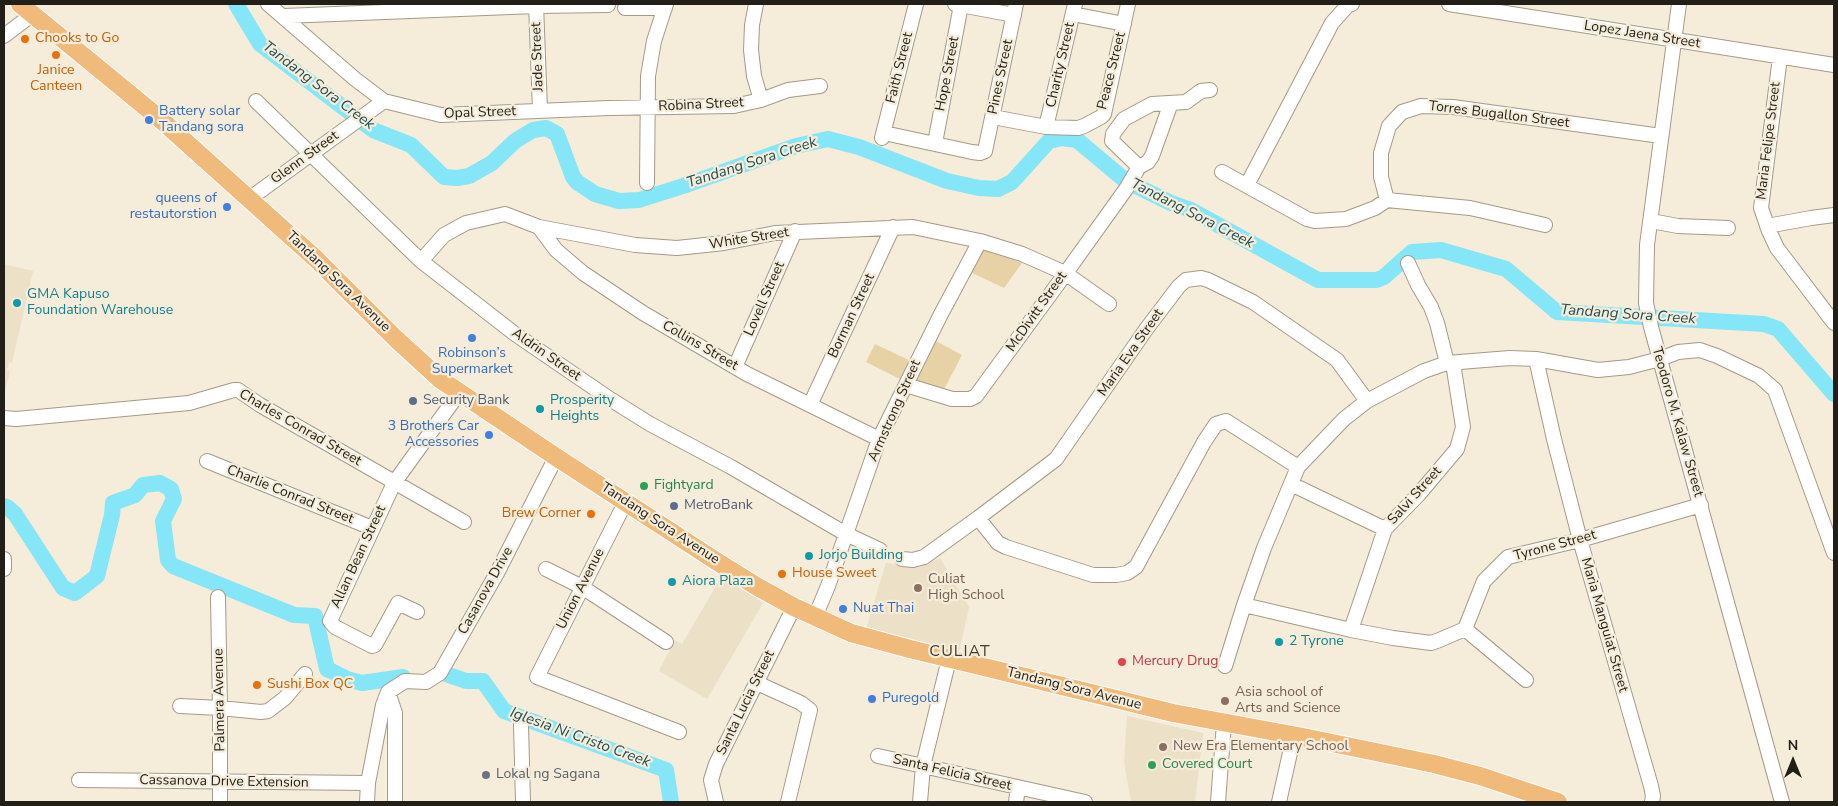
<!DOCTYPE html>
<meta charset="utf-8">
<style>
body{margin:0}
#map{position:relative;width:1838px;height:806px;overflow:hidden;background:#f5ecd9;font-family:"Nunito Sans",sans-serif}
canvas{display:block}
.frame{position:absolute;inset:0;border:5px solid #221f18;pointer-events:none}
.north{position:absolute;left:1768px;top:736px;width:50px;height:50px;-webkit-text-stroke:4px #f5ecd9;paint-order:stroke;rotate:0deg;font-size:14px;font-weight:700;line-height:20px;text-align:center;color:#221f18}
.north::after{content:'';display:block;margin:auto;width:18px;height:22px;background:#221f18;clip-path:polygon(50% 0,100% 100%,50% 72%,0 100%)}
</style>
<div id="map">
<canvas width="1838" height="806"></canvas>
<div class="frame"></div>
<div class="north">N</div>
</div>
<script>
const g = document.querySelector('canvas').getContext('2d');
g.lineJoin = 'round';
function fillPath(path, color) { g.fillStyle = color; g.fill(path, 'evenodd'); }
const toPath = rows => new Path2D(rows.map(r => 'M' + r).join(''));
function stroke(path, color, width, dash) { g.strokeStyle = color; g.lineWidth = width; g.lineCap = dash ? 'butt' : 'round'; g.setLineDash(dash || []); g.stroke(path); }
function drawText(font, color, halo, rows, align = 'center') {
  g.font = font + ' "Nunito Sans",sans-serif'; g.lineWidth = 4.5; g.setLineDash([]); g.textBaseline = 'middle'; g.strokeStyle = halo; g.fillStyle = color; for (const [text, x, y, turn = 0] of rows) {
    g.save(); g.translate(x, y); g.rotate((+turn || 0) * Math.PI / 180); g.textAlign = isNaN(turn) ? turn : align; if (halo) g.strokeText(text, 0, 0); g.fillText(text, 0, 0); g.restore();
  }
}
fillPath(toPath([
 [4,264,33,271,12,363,9,362,7,370,10,371,4,396],
 [940,558,969,607,959,653,866,629,886,563,918,568],
 [722,576,763,603,707,699,659,671,675,640,682,644],
 [1127,716,1203,733,1195,802,1131,802,1124,762]
]), '#ece0c6');
fillPath(toPath([
 [984,250,1022,263,1004,288,968,271,981,251],
 [932,339,962,355,941,395,909,384],
 [875,344,915,363,906,382,866,362]
]), '#e7d2a6');
stroke(toPath([
 [236,4,260,44,373,130,411,145,444,177,457,178,469,176,492,163,515,141,533,130,546,128,557,134,573,177,577,182,595,194,619,201,639,200,683,186,796,146,828,139,859,147,947,181,979,188,998,189,1012,182,1049,141,1062,138,1077,140,1126,181,1171,203,1191,210,1318,280,1377,280,1384,277,1412,252,1441,250,1506,269,1557,312,1764,324,1778,329,1834,394],
 [4,506,7,507,15,514,63,588,75,593,97,576,112,515,113,503,135,495,143,485,160,483,171,489,174,499,163,521,168,560,173,566,294,615,315,616,327,669,347,679,362,683,403,677],
 [446,674,466,681,483,681,504,711,666,770,671,802]
]), '#84e6f7', 16);
const minor = toPath([
 [268,4,355,79,384,101,441,115,609,108,734,106,761,100,788,90,820,86],
 [536,4,540,110],
 [756,4,752,25,751,50,754,76,761,100],
 [955,4,1014,15],
 [1449,4,1834,65],
 [1679,4,1647,245,1646,303,1651,327,1782,802],
 [625,8,665,8],
 [1073,14,1124,24],
 [284,16,536,6,608,5],
 [4,36,33,14],
 [1780,57,1761,208,1769,231,1777,248,1834,323],
 [256,101,421,261,515,334,610,399,650,424,731,467,846,534,880,550],
 [1171,103,1152,156,1148,162,1139,167,1112,141,1113,134,1124,119,1152,104,1186,102,1201,91,1210,90],
 [993,117,1046,127,1078,128,1084,126,1101,117,1104,114,1128,4],
 [1046,127,1075,4],
 [884,133,972,152,980,153,985,151,1016,4],
 [882,138,916,4],
 [935,143,961,5],
 [1222,172,1307,219,1315,221,1346,219,1375,208,1387,200,1470,208,1545,225],
 [647,183,648,76,654,41,666,4],
 [1247,185,1332,23,1348,5,1352,4],
 [249,199,384,101],
 [1387,200,1381,177,1381,153,1389,126,1402,112,1421,106,1453,107,1661,136],
 [1651,221,1678,226,1728,228],
 [1767,226,1811,218,1834,215],
 [539,227,556,250,583,273,643,313,747,374,879,439],
 [421,261,444,235,466,223,505,214,539,227,635,245,677,248,724,243,775,233,913,227,980,241,1022,254,1065,273,1109,304],
 [1408,263,1418,285,1431,307,1437,323,1447,363],
 [1536,359,1554,439,1580,540,1651,786,1653,796,1652,802],
 [735,367,795,231],
 [906,385,952,399,970,399,976,396,1060,281,1126,189,1139,167],
 [810,405,893,227],
 [4,418,16,419,189,403,234,390,238,390,260,405,464,522],
 [207,461,372,528],
 [1291,484,1385,529],
 [626,501,537,677,679,732],
 [978,518,998,543,1006,547,1093,575,1116,575,1127,573,1136,567,1204,442,1216,424,1226,421,1298,467],
 [4,559,4,569],
 [902,559,913,560,924,557,978,518,1056,459,1147,328,1179,286,1186,280,1201,278,1208,280,1253,302,1337,360,1367,401],
 [546,569,582,587,666,642],
 [218,597,220,708,220,802],
 [1244,605,1351,630,1393,638,1431,643,1437,641,1465,629,1484,581,1508,557,1580,540,1701,505],
 [417,612,398,603,375,645,372,646,335,627,330,621,394,483,459,393],
 [815,617,828,586,879,439,940,316,980,241],
 [1465,629,1526,680],
 [1351,630,1385,529,1419,494,1457,449,1463,427,1453,363],
 [1225,666,1244,605,1264,548,1298,467,1344,419,1367,401,1424,371,1447,363,1510,358,1536,359,1598,370,1629,367,1660,359,1678,352,1700,350,1717,356,1759,376,1775,390,1834,553],
 [757,683,801,703,810,710,788,802],
 [388,692,395,713,395,802],
 [180,706,220,708,261,712,268,711,285,698,305,674],
 [521,725,523,802],
 [878,756,1085,802],
 [79,780,368,783],
 [367,802,368,783,383,705,388,692,405,681,426,682,440,673,497,573,556,457],
 [716,802,711,780,716,764,794,607],
 [920,802,923,766,949,659],
 [1016,802,1018,788],
 [1218,802,1224,723],
 [1279,802,1294,735]
]);
const major = toPath([
 [20,4,159,118,316,259,395,338,441,380,556,457,716,561,756,586,794,607,851,633,910,649,1173,713,1303,737,1434,764,1480,776,1558,802]
]);
stroke(minor, '#a39b8a', 16);
stroke(major, '#fff', 20);
stroke(minor, '#fff', 14);
stroke(major, '#efba7a', 18);
for (const [x, y, r, color] of [
 [25,39,5,"#e8710a"],
 [56,55,5,"#e8710a"],
 [149,120,5,"#3f7fe0"],
 [227,207,5,"#3f7fe0"],
 [17,303,5,"#0f9aa8"],
 [472,338,5,"#3f7fe0"],
 [413,401,5,"#5c6f8a"],
 [540,409,5,"#0f9aa8"],
 [489,435,5,"#3f7fe0"],
 [644,486,5,"#2e9e5b"],
 [674,506,5,"#5c6f8a"],
 [591,514,5,"#e8710a"],
 [809,556,5,"#0f9aa8"],
 [782,574,5,"#e8710a"],
 [672,582,5,"#0f9aa8"],
 [918,588,5,"#8d6e63"],
 [843,609,5,"#3f7fe0"],
 [1279,642,5,"#0f9aa8"],
 [1122,662,5,"#e0444e"],
 [257,685,5,"#e8710a"],
 [872,699,5,"#3f7fe0"],
 [1225,701,5,"#8d6e63"],
 [1163,747,5,"#8d6e63"],
 [1152,765,5,"#2e9e5b"],
 [486,775,5,"#6b7280"]
]) { const dot = new Path2D(); dot.arc(x, y, r, 0, 2 * Math.PI); g.fillStyle = color; g.fill(dot); stroke(dot, '#f5ecd9', 2); }
drawText('14px', '#221f18', '#f5ecd9', [
 ["Lopez Jaena Street",1642,35,9],
 ["Jade Street",538,57,-92],
 ["Charity Street",1061,65,-77],
 ["Faith Street",900,68,-76],
 ["Peace Street",1112,71,-76],
 ["Hope Street",948,74,-79],
 ["Pines Street",1001,77,-78],
 ["Robina Street",701,105,-3],
 ["Opal Street",480,113,-2],
 ["Torres Bugallon Street",1499,115,7],
 ["Maria Felipe Street",1769,141,-83],
 ["Glenn Street",305,158,-36],
 ["White Street",749,239,-9],
 ["Tandang Sora Avenue",338,282,44],
 ["Lovell Street",765,299,-66],
 ["McDivitt Street",1037,312,-55],
 ["Borman Street",852,316,-65],
 ["Collins Street",700,346,30],
 ["Maria Eva Street",1131,353,-55],
 ["Aldrin Street",546,355,35],
 ["Armstrong Street",895,411,-66],
 ["Teodoro M. Kalaw Street",1677,422,74],
 ["Charles Conrad Street",300,428,30],
 ["Charlie Conrad Street",290,495,22],
 ["Salvi Street",1415,496,-48],
 ["Tandang Sora Avenue",660,524,33],
 ["Tyrone Street",1555,546,-15],
 ["Allan Bean Street",359,557,-65],
 ["Union Avenue",581,589,-63],
 ["Casanova Drive",486,591,-61],
 ["Maria Manguiat Street",1604,625,74],
 ["Tandang Sora Avenue",1074,689,14],
 ["Palmera Avenue",220,700,-91],
 ["Santa Lucia Street",746,703,-64],
 ["Santa Felicia Street",952,773,13],
 ["Cassanova Drive Extension",224,782,1]
]);
drawText('14px', '#c56008', '#f5ecd9', [
 ["Chooks to Go",35,39],
 ["Janice",56,71,"center"],
 ["Canteen",56,87,"center"],
 ["Brew Corner",581,514,"right"],
 ["House Sweet",792,574],
 ["Sushi Box QC",267,685]
], 'left');
drawText('14px', '#366cbe', '#f5ecd9', [
 ["Battery solar",159,112],
 ["Tandang sora",159,128],
 ["queens of",217,199,"right"],
 ["restautorstion",217,215,"right"],
 ["Robinson’s",472,354,"center"],
 ["Supermarket",472,370,"center"],
 ["3 Brothers Car",479,427,"right"],
 ["Accessories",479,443,"right"],
 ["Nuat Thai",853,609],
 ["Puregold",882,699]
], 'left');
drawText('14px', '#0d838f', '#f5ecd9', [
 ["GMA Kapuso",27,295],
 ["Foundation Warehouse",27,311],
 ["Prosperity",550,401],
 ["Heights",550,417],
 ["Jorjo Building",819,556],
 ["Aiora Plaza",682,582],
 ["2 Tyrone",1289,642]
], 'left');
drawText('14px', '#4e5e75', '#f5ecd9', [
 ["Security Bank",423,401],
 ["MetroBank",684,506]
], 'left');
drawText('14px', '#27864d', '#f5ecd9', [
 ["Fightyard",654,486],
 ["Covered Court",1162,765]
], 'left');
drawText('14px', '#785e54', '#f5ecd9', [
 ["Culiat",928,580],
 ["High School",928,596],
 ["Asia school of",1235,693],
 ["Arts and Science",1235,709],
 ["New Era Elementary School",1173,747]
], 'left');
drawText('14px', '#be3a42', '#f5ecd9', [
 ["Mercury Drug",1132,662]
], 'left');
drawText('14px', '#5b616d', '#f5ecd9', [
 ["Lokal ng Sagana",496,775]
], 'left');
drawText('italic 15px', '#214e55', '#f5ecd9', [
 ["Tandang Sora Creek",318,86,37],
 ["Tandang Sora Creek",752,163,-18],
 ["Tandang Sora Creek",1192,214,27],
 ["Tandang Sora Creek",1628,315,4],
 ["Iglesia Ni Cristo Creek",580,738,20]
]);
g.letterSpacing = '1px';
drawText('16px', '#453e2f', '#f5ecd9', [
 ["CULIAT",960,652]
]);
g.letterSpacing = '0px';
</script>
